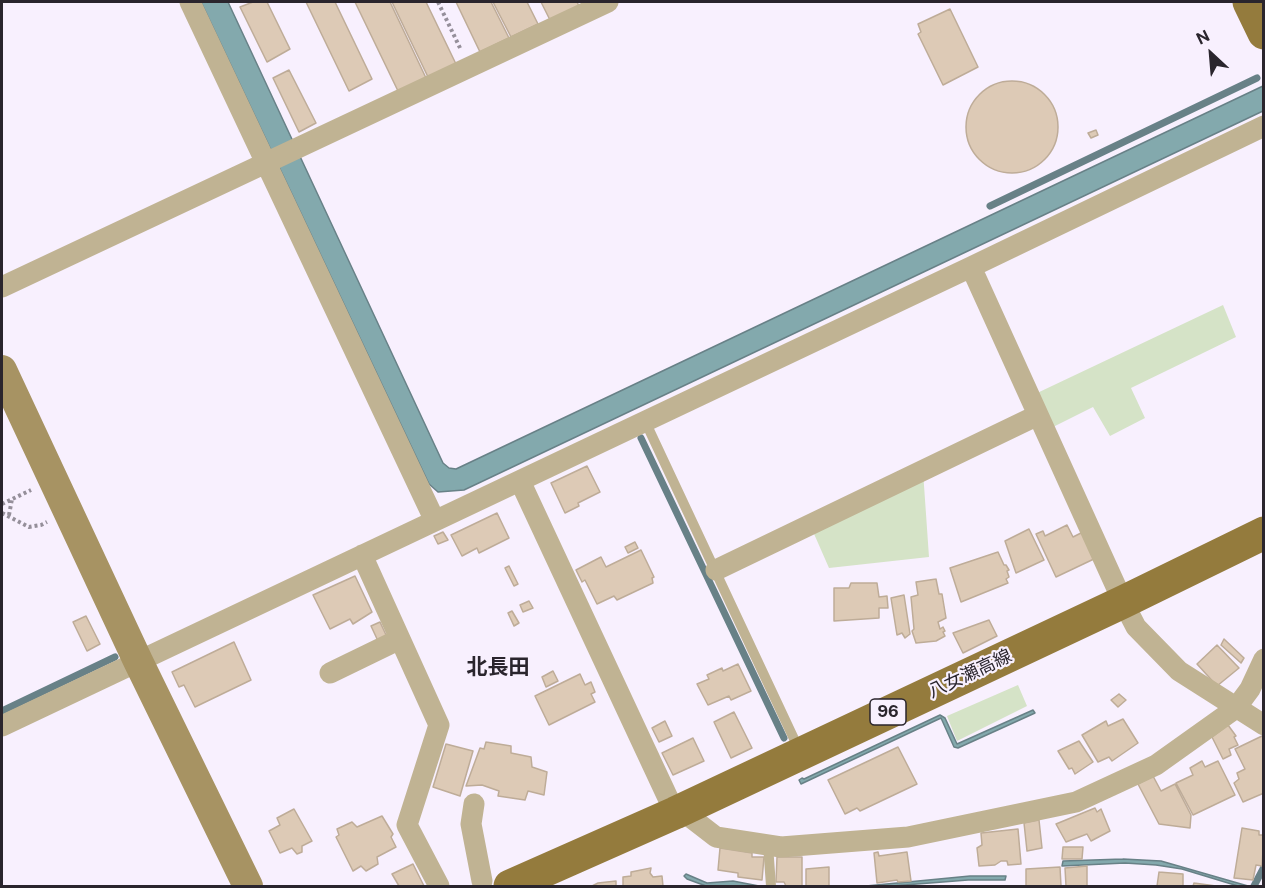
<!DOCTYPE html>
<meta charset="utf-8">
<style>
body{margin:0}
#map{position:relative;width:1265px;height:888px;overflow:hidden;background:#f8f0fe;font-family:"Public Sans",sans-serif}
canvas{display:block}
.frame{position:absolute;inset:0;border:3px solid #2a252d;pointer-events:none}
.north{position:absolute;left:1181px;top:24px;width:60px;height:60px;-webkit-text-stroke:4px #f8f0fe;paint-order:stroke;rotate:334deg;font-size:16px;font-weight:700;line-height:24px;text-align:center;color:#2a252d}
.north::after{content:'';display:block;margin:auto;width:21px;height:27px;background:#2a252d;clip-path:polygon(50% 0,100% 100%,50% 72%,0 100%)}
</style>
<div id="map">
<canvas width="1265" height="888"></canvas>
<div class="frame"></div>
<div class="north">N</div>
</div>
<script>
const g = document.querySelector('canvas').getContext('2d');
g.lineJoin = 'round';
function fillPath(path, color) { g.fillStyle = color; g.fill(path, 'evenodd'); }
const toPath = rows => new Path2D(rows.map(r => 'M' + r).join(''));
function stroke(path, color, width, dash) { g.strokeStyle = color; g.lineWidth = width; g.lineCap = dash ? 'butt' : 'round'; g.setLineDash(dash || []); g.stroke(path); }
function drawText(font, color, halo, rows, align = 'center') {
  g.font = font + ' "Public Sans","Noto Sans JP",sans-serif'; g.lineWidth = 4.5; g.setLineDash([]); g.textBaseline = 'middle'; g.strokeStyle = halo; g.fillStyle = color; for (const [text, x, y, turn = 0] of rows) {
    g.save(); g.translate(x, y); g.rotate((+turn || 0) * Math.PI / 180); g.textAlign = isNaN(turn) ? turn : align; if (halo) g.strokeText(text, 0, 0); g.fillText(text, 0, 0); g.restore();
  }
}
fillPath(toPath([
 [1223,305,1236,337,1131,388,1145,418,1110,436,1093,407,1051,428,1035,394],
 [923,471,929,557,829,568,811,527],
 [1018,685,1027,706,957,741,947,716]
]), '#d5e3c7');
const water = toPath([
 [201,2,228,2,443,463,449,468,456,469,1263,86,1263,111,464,490,438,492,429,484,201,2],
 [1033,710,1035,713,958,748,954,747,941,718,801,784,799,780,802,778,804,779,940,715,945,718,957,744,1033,710],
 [1123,859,1161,861,1248,886,1238,886,1182,869,1156,865,1125,863,1062,866,1063,861,1123,859],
 [686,874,707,883,733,881,759,886,706,886,687,879,684,876,686,874],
 [970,876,1006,876,1005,880,968,880,892,886,866,886,970,876]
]);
fillPath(water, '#83a9ad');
stroke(water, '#688187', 1.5);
stroke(toPath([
 [990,206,1257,78],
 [641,438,784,738],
 [2,711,115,657],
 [1254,886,1264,867]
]), '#688187', 7);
const building = toPath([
 [253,2,267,2,290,49,267,62,240,7,253,2],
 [306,2,335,2,372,79,349,91,306,2],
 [355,2,390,2,426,78,398,91,355,2],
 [392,2,426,2,456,64,428,77,392,2],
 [456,2,491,2,509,38,480,52,456,2],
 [493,2,527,2,538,24,511,37,493,2],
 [541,2,577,2,579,6,550,20,541,2],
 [950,9,978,67,943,85,918,34,921,32,918,24,950,9],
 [289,70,316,123,299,132,273,78,289,70],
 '966 127a46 46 0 1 1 92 0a46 46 0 1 1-92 0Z',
 [1096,130,1098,135,1091,138,1088,133,1096,130],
 [587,466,600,492,578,503,579,506,565,513,551,483,587,466],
 [497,513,509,538,479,553,477,548,462,556,451,535,497,513],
 [1067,525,1073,537,1083,532,1096,558,1056,577,1036,534,1043,531,1045,536,1067,525],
 [1029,529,1044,560,1016,573,1005,541,1029,529],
 [443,532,448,540,438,544,434,536,443,532],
 [635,542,638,548,628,553,625,547,635,542],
 [641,550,654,577,652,578,653,583,617,600,614,596,597,604,585,580,582,582,576,570,601,557,606,567,641,550],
 [998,552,1004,565,1006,565,1009,570,1007,571,1009,577,1006,579,1008,583,961,602,950,568,998,552],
 [509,566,518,584,514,586,505,568,509,566],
 [355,576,372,612,353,624,350,619,330,629,313,595,355,576],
 [936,579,939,594,942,594,946,618,938,622,940,629,943,627,945,631,943,632,945,636,936,641,916,643,912,631,914,629,911,597,918,595,916,582,936,579],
 [851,583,877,583,879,597,887,596,888,608,879,608,879,618,834,621,834,588,849,588,851,583],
 [904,595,910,634,905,638,902,633,897,635,891,598,904,595],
 [529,601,533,608,523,612,520,605,529,601],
 [512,611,519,623,514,626,508,613,512,611],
 [86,616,100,644,87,651,73,622,86,616],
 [989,620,997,636,963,653,953,633,989,620],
 [380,622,387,637,378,641,371,626,380,622],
 [1224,639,1244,658,1241,663,1221,645,1224,639],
 [234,642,251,680,195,707,184,685,179,687,172,672,234,642],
 [1217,645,1239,668,1217,686,1197,664,1217,645],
 [738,664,751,691,731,700,729,696,708,705,697,684,709,679,707,675,722,668,723,671,738,664],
 [553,671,558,681,546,687,542,677,553,671],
 [580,674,585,685,591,682,595,692,591,694,595,702,549,725,535,696,580,674],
 [1119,694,1126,700,1118,707,1111,700,1119,694],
 [734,712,752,748,731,758,714,722,734,712],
 [1123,719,1138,743,1112,761,1109,757,1098,762,1082,735,1106,721,1108,726,1123,719],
 [665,721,672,736,659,742,652,728,665,721],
 [1228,725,1236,736,1234,737,1238,745,1229,749,1231,755,1223,759,1212,737,1228,725],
 [1262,736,1264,740,1264,793,1243,802,1234,783,1239,779,1237,773,1245,769,1235,749,1262,736],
 [693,738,704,761,673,775,662,753,693,738],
 [1079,741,1093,762,1075,774,1072,768,1069,769,1058,751,1079,741],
 [486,742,511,746,511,753,531,757,532,767,547,772,544,795,528,791,525,800,498,796,499,791,482,785,466,786,480,748,484,749,486,742],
 [446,744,473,751,460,796,433,787,446,744],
 [898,747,917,784,860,811,857,808,845,814,828,780,898,747],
 [1202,761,1205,767,1218,761,1235,795,1193,815,1176,783,1193,775,1190,768,1202,761],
 [1153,776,1161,791,1175,784,1191,815,1190,828,1159,824,1138,784,1153,776],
 [1095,808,1097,812,1101,809,1110,831,1091,841,1087,834,1066,842,1056,824,1095,808],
 [294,809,312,841,302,846,302,852,297,854,292,848,280,853,269,831,280,825,277,818,294,809],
 [382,816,393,834,391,837,396,847,377,857,378,864,366,871,361,866,353,871,336,837,339,835,337,829,352,822,357,827,382,816],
 [1039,820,1042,848,1027,851,1024,823,1039,820],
 [1242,828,1259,831,1259,835,1264,835,1262,866,1256,865,1253,880,1234,878,1242,828],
 [1018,829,1021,864,1008,865,1007,861,1001,861,995,865,979,866,977,848,982,845,981,833,1018,829],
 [1063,847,1083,847,1082,859,1062,859,1063,847],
 [720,848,752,853,752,857,764,857,762,880,738,877,738,873,718,870,720,848],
 [878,852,879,856,907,852,911,881,898,882,897,880,877,883,874,853,878,852],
 [777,857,802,857,802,886,786,886,784,882,776,882,777,857],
 [413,864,424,886,399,886,392,874,413,864],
 [1087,866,1087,886,1066,886,1065,868,1087,866],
 [829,867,829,886,806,886,806,869,829,867],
 [1060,867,1061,886,1026,886,1026,869,1060,867],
 [651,868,650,873,653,877,662,876,663,886,623,886,623,877,631,876,631,872,651,868],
 [1159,872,1183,874,1183,886,1157,886,1159,872],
 [616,881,616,886,592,886,598,883,616,881],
 [1194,883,1216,886,1193,886,1194,883]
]);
fillPath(building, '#ddcab6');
stroke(building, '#beac98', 1.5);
stroke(toPath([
 [438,2,461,50],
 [2,504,31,490],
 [2,513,29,527,41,525,47,522],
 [9,515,12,499]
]), '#958f9a', 4, [3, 3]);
stroke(toPath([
 [645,421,795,741],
 [768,845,771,886]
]), '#c0b393', 10);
stroke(toPath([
 [190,2,435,521],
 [971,267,1123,602,1136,627,1179,671,1264,725],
 [2,287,608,2],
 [520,481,675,813],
 [362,555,439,725,407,825,439,886],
 [716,570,1038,415],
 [330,673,400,639],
 [2,726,971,267,1264,126],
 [474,804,471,824,482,881],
 [681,810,716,837,781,847,908,837,1076,802,1156,765,1236,708,1250,689,1264,659]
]), '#c0b393', 21);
stroke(toPath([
 [2,370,138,661,248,886]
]), '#a79363', 30);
stroke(toPath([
 [1249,2,1264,33],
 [510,886,675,813,1123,602,1264,533]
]), '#947b3d', 33);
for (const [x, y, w] of [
 [888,712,36]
]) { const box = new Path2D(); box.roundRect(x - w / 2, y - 13, w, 26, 4.5); g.fillStyle = '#f8f0fe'; g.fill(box); stroke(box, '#2a252d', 1.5); }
drawText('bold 16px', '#2a252d', null, [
 ["96",888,712]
]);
drawText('18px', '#2a252d', '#f8f0fe', [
 ["八女瀬高線",970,674,-25]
]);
drawText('bold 21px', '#2a252d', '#f8f0fe', [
 ["北長田",498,668]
]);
</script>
